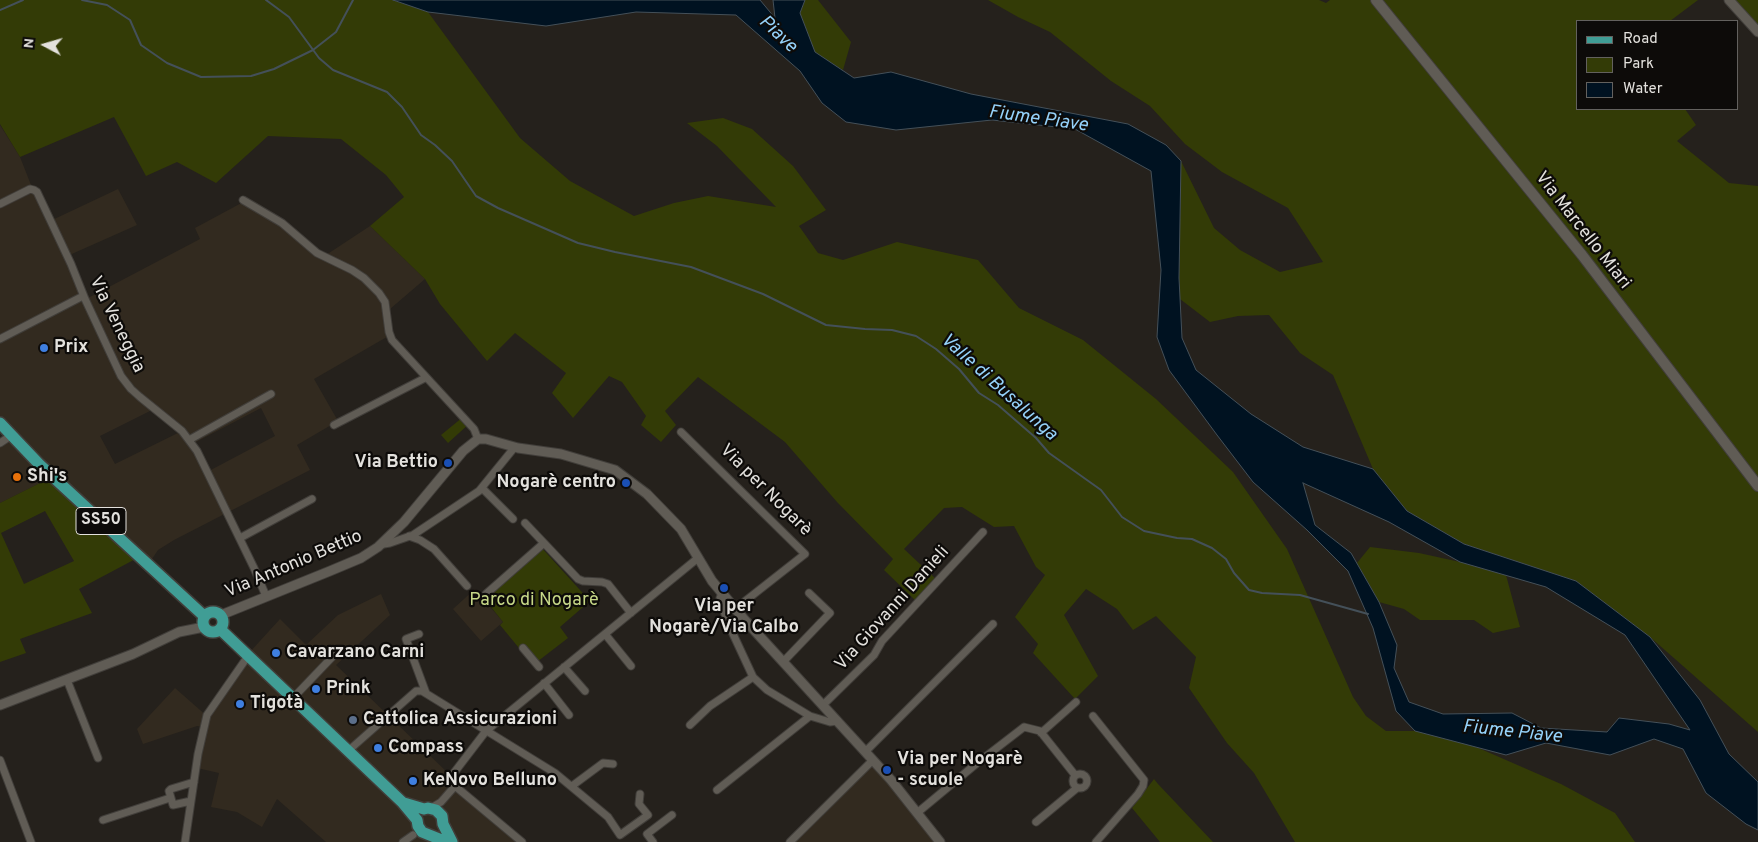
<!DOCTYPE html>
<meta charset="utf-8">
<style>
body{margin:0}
#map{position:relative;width:1758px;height:842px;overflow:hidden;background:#25211c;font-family:Overpass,sans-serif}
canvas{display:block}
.legend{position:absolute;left:1576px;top:20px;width:162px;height:90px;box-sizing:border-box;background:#0d0b09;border:1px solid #63615e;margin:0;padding:6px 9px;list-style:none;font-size:15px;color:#e3e1dd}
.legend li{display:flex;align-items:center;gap:10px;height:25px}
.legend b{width:25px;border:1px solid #63615e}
.north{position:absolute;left:20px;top:20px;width:50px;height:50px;-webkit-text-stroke:4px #0d0b09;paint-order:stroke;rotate:276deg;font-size:14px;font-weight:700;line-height:20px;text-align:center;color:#e3e1dd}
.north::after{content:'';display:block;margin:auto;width:18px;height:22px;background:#e3e1dd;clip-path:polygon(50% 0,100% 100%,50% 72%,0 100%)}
</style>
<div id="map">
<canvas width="1758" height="842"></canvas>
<ul class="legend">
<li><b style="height:6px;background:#409d95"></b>Road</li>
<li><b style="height:14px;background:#333b06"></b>Park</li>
<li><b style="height:14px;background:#001221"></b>Water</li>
</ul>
<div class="north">N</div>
</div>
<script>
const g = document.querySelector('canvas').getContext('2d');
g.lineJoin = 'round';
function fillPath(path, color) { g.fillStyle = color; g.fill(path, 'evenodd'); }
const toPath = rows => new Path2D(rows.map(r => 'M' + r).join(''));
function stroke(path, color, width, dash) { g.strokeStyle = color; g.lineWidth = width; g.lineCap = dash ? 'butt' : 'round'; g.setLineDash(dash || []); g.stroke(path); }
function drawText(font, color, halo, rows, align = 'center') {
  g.font = font + ' Overpass,sans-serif'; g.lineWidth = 4.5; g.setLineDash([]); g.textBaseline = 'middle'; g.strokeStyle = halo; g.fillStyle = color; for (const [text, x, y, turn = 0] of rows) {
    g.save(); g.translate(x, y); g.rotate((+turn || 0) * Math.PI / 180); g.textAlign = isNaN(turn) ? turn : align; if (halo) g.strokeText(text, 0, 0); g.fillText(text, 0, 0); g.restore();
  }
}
fillPath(toPath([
 [0,125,20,157,33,190,48,222,118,189,137,225,65,257,74,276,88,298,200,239,195,228,247,200,315,250,326,255,370,226,425,279,390,309,392,334,314,379,338,421,297,445,310,470,174,540,158,550,150,562,56,475,0,503,0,440,10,434,0,423],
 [158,407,184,430,115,464,100,436],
 [261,408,275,436,207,472,194,443],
 [475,589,503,622,481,641,453,609],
 [381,594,390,615,336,665,448,773,444,779,519,842,326,842,277,799,262,827,237,812,211,807,219,773,197,768,206,727,197,726,143,744,137,729,175,688,208,717,249,653,280,619,306,645,338,615],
 [874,758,942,842,791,842]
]), '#322a1f');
fillPath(toPath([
 [0,0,393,0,428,12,520,138,570,181,634,216,674,203,708,196,776,207,717,146,687,123,723,118,752,129,793,166,826,210,799,226,818,253,843,260,897,242,978,260,1019,308,1083,340,1156,399,1233,472,1287,549,1353,697,1366,716,1386,731,1415,731,1467,743,1561,784,1615,813,1635,842,1295,842,1254,773,1227,743,1189,688,1196,657,1156,616,1133,630,1117,609,1086,589,1064,615,1098,676,1075,699,1033,653,1038,644,1015,617,1045,575,1036,567,1014,526,994,527,962,507,944,508,904,549,936,579,916,601,884,570,893,559,837,502,785,442,698,377,665,411,676,425,661,442,641,425,646,416,622,382,609,376,573,418,552,393,566,373,515,333,487,361,440,304,425,279,370,226,404,197,386,175,341,139,268,136,216,183,177,162,146,176,114,117,20,157,0,124],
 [805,0,818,0,851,42,843,70,815,53,800,13],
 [988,0,1319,0,1326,3,1330,0,1698,0,1670,21,1577,21,1577,109,1685,109,1696,125,1677,141,1729,183,1758,186,1758,732,1650,637,1576,581,1464,544,1407,511,1373,469,1333,375,1300,353,1269,315,1238,316,1210,322,1180,299,1179,278,1181,161,1214,228,1240,250,1280,272,1323,262,1288,208,1222,172,1185,144,1150,106,1111,81,1050,32,1018,17],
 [1726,0,1758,0,1758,36],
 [463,417,470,423,448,443,441,435],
 [56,475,143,555,79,589,92,613,20,639,26,653,0,662,0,503],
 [45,511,74,561,24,584,1,533],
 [540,546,590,601,560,627,568,638,533,665,500,625,503,622,483,597],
 [1370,547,1419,553,1460,562,1506,575,1520,627,1493,633,1474,620,1420,620,1404,609,1379,602,1357,563],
 [1154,779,1158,784,1213,842,1160,842,1132,808]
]), '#333b06');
const water = toPath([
 [393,0,760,0,775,18,773,0,805,0,800,13,815,52,854,78,891,72,971,94,1128,124,1166,145,1181,161,1179,278,1182,338,1196,370,1251,414,1303,447,1373,469,1407,511,1464,544,1576,581,1650,637,1700,700,1729,754,1758,782,1758,830,1746,824,1706,793,1683,749,1654,739,1610,755,1546,743,1506,755,1415,731,1396,711,1373,628,1348,571,1307,530,1253,482,1217,435,1169,370,1157,337,1161,270,1151,171,1075,129,992,120,896,130,846,122,822,103,800,71,736,15,636,12,546,26,428,12,393,0],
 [1303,483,1389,522,1460,562,1546,587,1625,635,1690,730,1669,724,1619,718,1607,732,1541,728,1512,713,1443,714,1409,702,1394,668,1397,645,1379,602,1351,553,1315,525,1303,483]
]);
fillPath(water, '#001221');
stroke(water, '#445059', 1);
stroke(toPath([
 [82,0,107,5,130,20,141,45,167,63,201,77,251,76,274,69,313,50,336,32,353,0],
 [266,0,289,17,319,58,333,70,387,92,402,107,421,135,435,145,452,161,476,196,498,208,578,243,615,252,691,267,763,294,826,325,865,329,892,330,916,336,936,349,959,369,979,393,998,405,1036,438,1049,453,1101,490,1122,517,1144,531,1177,538,1192,539,1212,548,1226,559,1234,573,1249,590,1262,593,1300,595,1368,614],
 [0,10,23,0]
]), '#445059', 2);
const minor = toPath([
 [243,200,282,223,317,253,352,270,364,278,379,293,385,302,389,332,392,340,474,429,478,439],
 [0,204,30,189,34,190,37,192,71,264,85,299,121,376,131,389,140,397,182,431,197,451,254,568,266,596],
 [0,339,83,296],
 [334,425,425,378],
 [681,432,805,554,735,609],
 [189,440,271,394],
 [0,443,12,435],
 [482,488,513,519],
 [525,523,544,543],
 [409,536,420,540,434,549,467,586],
 [240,538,312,499],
 [382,543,384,544,390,543,413,535,479,491,514,448],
 [722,593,720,598,727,621,753,677,767,690,810,716,830,722,838,721],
 [486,594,544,543,578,579,583,581,602,582,608,584,631,613],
 [419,634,406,639,426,693],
 [605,634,631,666],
 [523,648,539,667],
 [783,662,830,613,809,593],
 [564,667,585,691],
 [67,680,98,758],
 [544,683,569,715],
 [293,698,337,652],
 [823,705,874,655,882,641,983,532],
 [1093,716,1144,780,1143,786,1138,794,1096,842],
 [690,725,710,706,753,677],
 [1041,733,1076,702],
 [348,751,416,691,422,691,555,773,608,817,620,835,648,815,639,804,640,794],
 [865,752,993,624],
 [0,760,31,842],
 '1073 781a7 7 0 1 1 14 0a7 7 0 1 1-14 0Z',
 [455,786,522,842],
 [572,786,603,763,613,764],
 [717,790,810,716],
 [191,801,173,805,169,791,171,789,194,782],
 [431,808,441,802,455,786,450,781,450,778,486,731,698,558],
 [917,813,976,764,1024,727,1040,731,1075,775],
 [103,820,170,798],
 [1036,822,1077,788],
 [185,842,198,754,207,715,248,656],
 [403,842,413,835],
 [653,842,647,834,672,815],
 [790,842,873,760]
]);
const tertiary = toPath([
 [1729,0,1758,32],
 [221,615,330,571,361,558,378,547,404,522,463,451,478,439,486,439,518,448,561,454,615,470,647,494,681,529,712,581,743,618,891,780,940,842],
 [0,705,133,654,179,632,204,627]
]);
const secondary = toPath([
 [1376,0,1582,255,1758,486]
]);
const primary = toPath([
 [0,423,39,464,204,616],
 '203 622a10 10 0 1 1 20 0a10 10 0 1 1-20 0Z',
 [220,629,402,802,417,820,418,826,422,832,447,842],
 [404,803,424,809,428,808,436,810,442,816,443,824,452,842]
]);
stroke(minor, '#413e3a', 9);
stroke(tertiary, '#413e3a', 11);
stroke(secondary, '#413e3a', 12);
stroke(primary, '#413e3a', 14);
stroke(minor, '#605c55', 7);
stroke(tertiary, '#605c55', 9);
stroke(secondary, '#605c55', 10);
stroke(primary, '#409d95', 11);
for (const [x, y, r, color] of [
 [44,348,5,"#3f7fe0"],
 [448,463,5,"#1a4fb4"],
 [17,477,5,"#e8710a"],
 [626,483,5,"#1a4fb4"],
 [724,588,5,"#1a4fb4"],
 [276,653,5,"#3f7fe0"],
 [316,689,5,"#3f7fe0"],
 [240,704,5,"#3f7fe0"],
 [353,720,5,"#5c6f8a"],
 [378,748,5,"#3f7fe0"],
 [887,770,5,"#1a4fb4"],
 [413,781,5,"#3f7fe0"]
]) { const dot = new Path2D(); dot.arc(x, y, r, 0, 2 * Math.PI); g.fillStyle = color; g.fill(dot); stroke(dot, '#0d0b09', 2); }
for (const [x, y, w] of [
 [101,521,50]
]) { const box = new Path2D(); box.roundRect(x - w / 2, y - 13.5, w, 27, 4); g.fillStyle = '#0d0b09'; g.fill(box); stroke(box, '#e3e1dd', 1); }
drawText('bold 16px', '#e3e1dd', null, [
 ["SS50",101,521]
]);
drawText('18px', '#e3e1dd', '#0d0b09', [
 ["Via Marcello Miari",1582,231,52],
 ["Via Veneggia",116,325,64],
 ["Via per Nogarè",765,491,45],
 ["Via Antonio Bettio",294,565,-23],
 ["Via Giovanni Danieli",893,609,-48]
]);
drawText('bold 18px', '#e3e1dd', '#0d0b09', [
 ["Prix",54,348],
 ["Via Bettio",438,463,"right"],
 ["Shi's",27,477],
 ["Nogarè centro",616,483,"right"],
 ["Via per",724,607,"center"],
 ["Nogarè/Via Calbo",724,628,"center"],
 ["Cavarzano Carni",286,653],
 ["Prink",326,689],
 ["Tigotà",250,704],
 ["Cattolica Assicurazioni",363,720],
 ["Compass",388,748],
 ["Via per Nogarè",897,760],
 ["- scuole",897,781],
 ["KeNovo Belluno",423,781]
], 'left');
drawText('18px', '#c6d787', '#0d0b09', [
 ["Parco di Nogarè",534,601]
]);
drawText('italic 19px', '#95d2fa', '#0d0b09', [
 ["Piave",777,35,43],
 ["Fiume Piave",1038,120,8],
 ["Valle di Busalunga",998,388,42],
 ["Fiume Piave",1512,733,6]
]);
</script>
